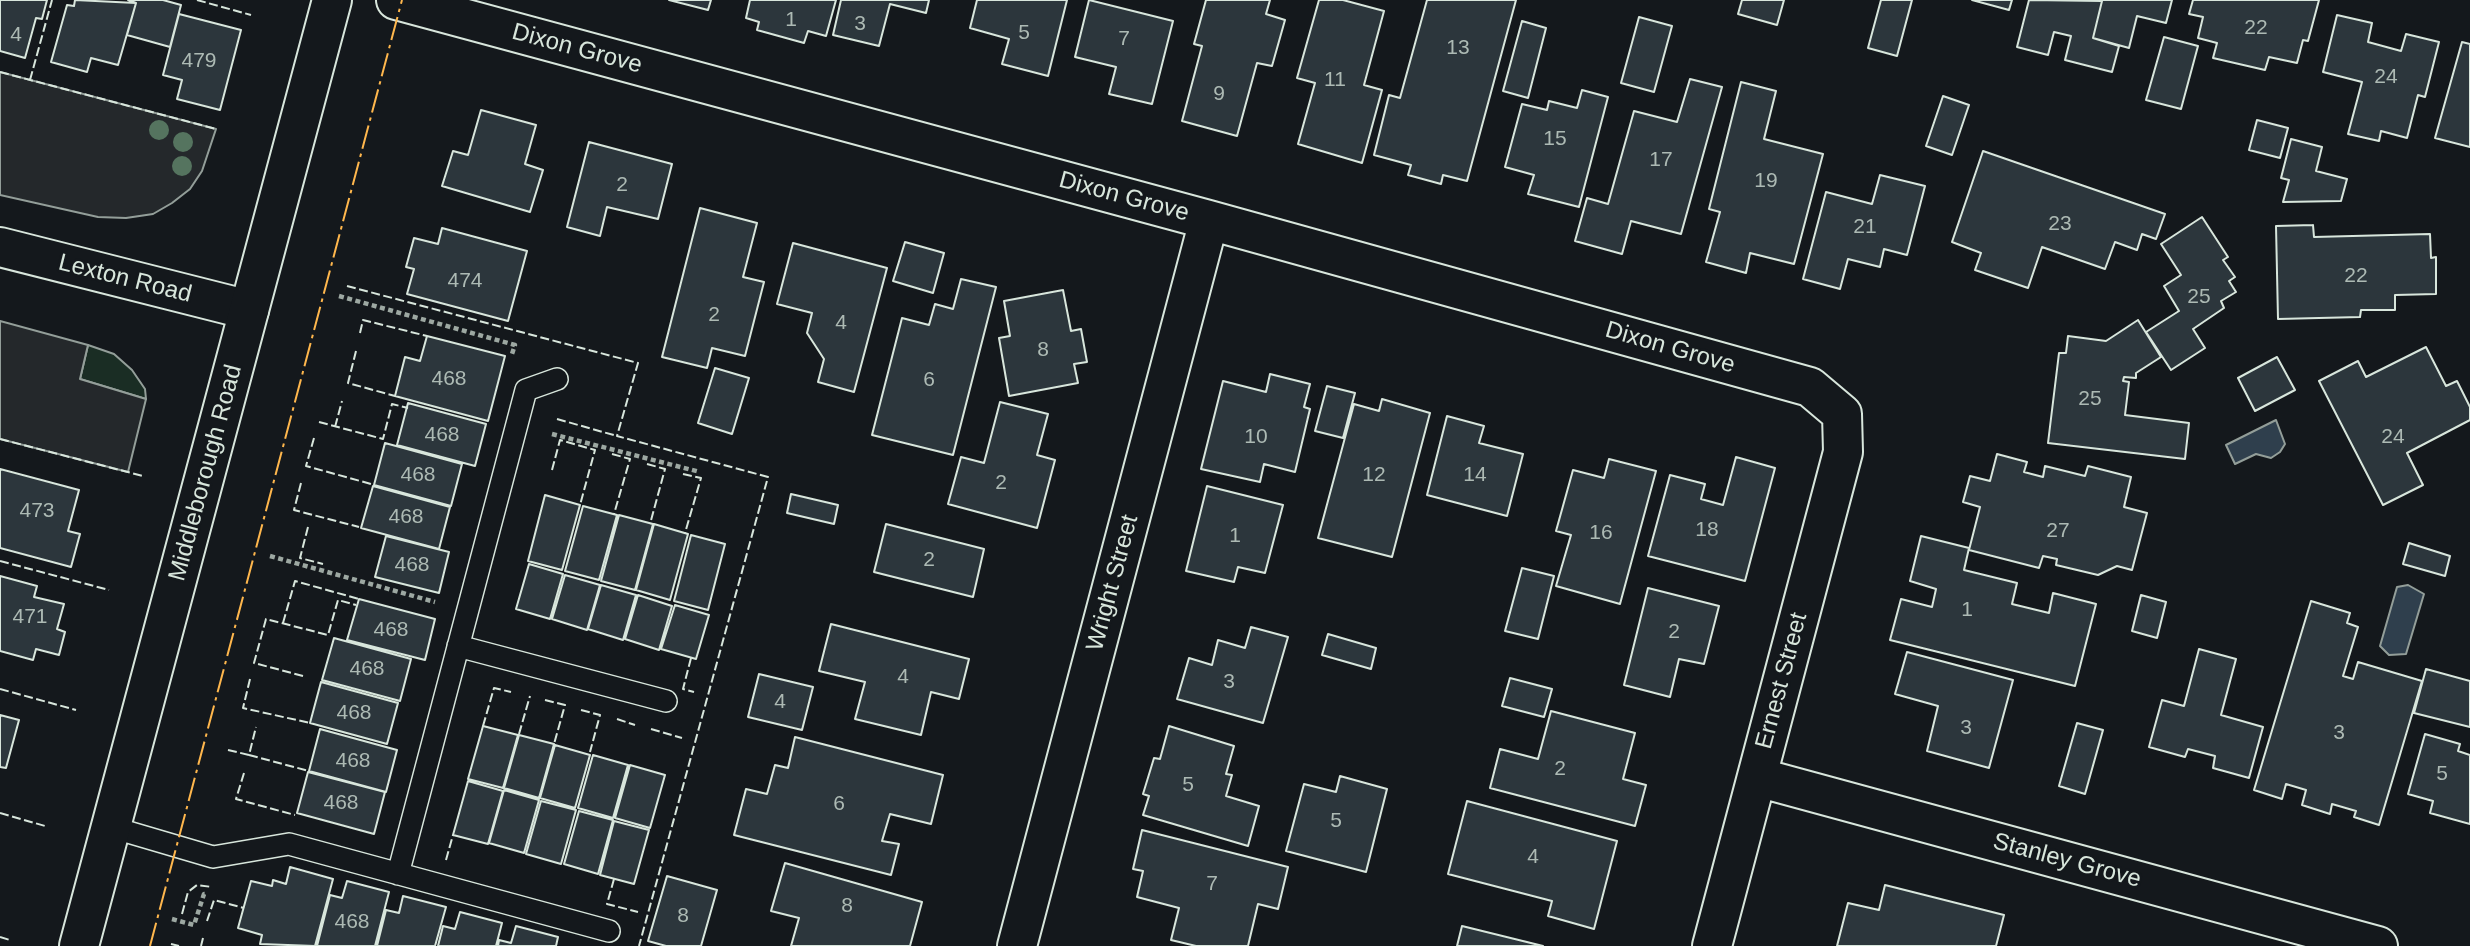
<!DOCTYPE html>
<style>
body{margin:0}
canvas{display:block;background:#14181c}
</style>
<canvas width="2470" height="946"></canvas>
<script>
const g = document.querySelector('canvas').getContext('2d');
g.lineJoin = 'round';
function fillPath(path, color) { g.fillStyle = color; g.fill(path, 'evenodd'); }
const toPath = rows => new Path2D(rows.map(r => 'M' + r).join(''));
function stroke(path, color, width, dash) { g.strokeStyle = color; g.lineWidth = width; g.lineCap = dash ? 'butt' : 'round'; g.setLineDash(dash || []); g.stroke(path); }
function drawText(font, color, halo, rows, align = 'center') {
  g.font = font + ' Arial,sans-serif'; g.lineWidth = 5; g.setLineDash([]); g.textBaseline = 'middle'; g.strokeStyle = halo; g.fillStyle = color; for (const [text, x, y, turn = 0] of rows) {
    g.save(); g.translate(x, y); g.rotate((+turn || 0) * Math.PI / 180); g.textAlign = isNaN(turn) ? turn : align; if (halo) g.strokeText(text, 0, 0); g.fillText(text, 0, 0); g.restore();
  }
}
const green = toPath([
 [88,345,114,354,132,370,145,389,146,399,80,379,88,345]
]);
fillPath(green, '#1a2d24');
stroke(green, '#939e99', 2);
const parking = toPath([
 [0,72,216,129,202,171,190,189,172,203,153,214,126,218,98,217,0,195,0,72],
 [0,321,88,345,80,379,146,399,128,472,0,439,0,321]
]);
fillPath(parking, '#24282b');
stroke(parking, '#939e99', 2);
const water = toPath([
 [2276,420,2285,444,2280,452,2271,458,2256,454,2235,464,2226,445,2276,420],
 [2408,585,2424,594,2406,654,2389,655,2380,646,2397,587,2408,585]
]);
fillPath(water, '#2f3f4d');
stroke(water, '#939e99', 2);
const building = toPath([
 [0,0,47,0,42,19,36,18,25,58,0,51,0,0],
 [75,0,136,3,118,65,91,58,87,72,51,62,67,5,74,6,75,0],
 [128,0,163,0,181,5,170,47,127,35,136,3,128,0],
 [669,0,711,0,708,10,669,0],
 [750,0,836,0,826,36,808,31,804,43,757,30,759,22,746,18,750,0],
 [841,0,929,0,926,13,890,4,879,46,833,35,841,0],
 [977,0,1067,0,1048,76,1002,64,1009,39,970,28,977,0],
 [1089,0,1173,21,1152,104,1109,94,1116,67,1075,57,1089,0],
 [1206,0,1270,0,1266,14,1285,20,1272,66,1257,63,1237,136,1182,121,1202,46,1194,44,1206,0],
 [1319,0,1343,0,1384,11,1364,85,1382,90,1362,163,1298,144,1315,83,1297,78,1319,0],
 [1427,0,1516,0,1467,181,1443,175,1441,184,1408,175,1411,165,1374,155,1389,95,1400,98,1427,0],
 [1742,0,1784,0,1777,25,1738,14,1742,0],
 [1881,0,1912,0,1897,56,1868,48,1881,0],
 [1972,0,2012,0,2009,10,1972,0],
 [2029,0,2102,1,2093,38,2119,46,2112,72,2065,60,2071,36,2054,32,2048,55,2017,47,2029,0],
 [2099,0,2172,0,2166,23,2137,16,2129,48,2093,38,2102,1,2099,0],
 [2193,0,2319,0,2308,41,2303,40,2297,63,2269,57,2265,70,2213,58,2217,43,2198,38,2203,17,2189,14,2193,0],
 [179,14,241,30,220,110,177,99,182,80,163,75,179,14],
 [2337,15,2372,23,2368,42,2401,51,2406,34,2439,42,2425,97,2418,95,2407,138,2381,131,2379,141,2348,134,2362,82,2323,72,2337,15],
 [1639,17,1672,26,1654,92,1621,83,1639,17],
 [1522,21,1546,28,1528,98,1503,91,1522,21],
 [2164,37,2198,46,2181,109,2146,100,2164,37],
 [2462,42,2470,44,2470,147,2435,138,2462,42],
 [1690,79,1722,87,1681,234,1631,221,1622,254,1575,241,1587,198,1608,204,1634,111,1677,122,1690,79],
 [1741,82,1776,91,1764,139,1823,154,1794,264,1750,253,1746,273,1706,262,1720,212,1709,209,1741,82],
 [1582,90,1608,97,1579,207,1528,194,1534,175,1505,167,1522,104,1547,110,1549,101,1577,108,1582,90],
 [1943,96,1969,105,1952,155,1926,146,1943,96],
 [481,110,536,125,525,164,543,170,530,212,442,186,453,151,468,155,481,110],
 [2257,120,2288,128,2280,158,2249,150,2257,120],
 [2291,139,2322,147,2316,171,2347,179,2341,201,2283,202,2289,180,2281,178,2291,139],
 [589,142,672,164,658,219,607,207,600,236,567,227,589,142],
 [1983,151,2165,214,2156,239,2142,234,2137,250,2115,242,2105,269,2042,247,2028,288,1975,270,1981,253,1952,242,1983,151],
 [1880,175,1925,186,1907,255,1884,249,1880,267,1848,259,1840,289,1803,279,1826,192,1872,204,1880,175],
 [700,208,757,223,743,277,764,282,745,356,712,348,707,368,662,357,700,208],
 [2202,217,2228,257,2223,260,2235,277,2229,281,2236,292,2221,301,2224,308,2193,329,2205,348,2171,370,2146,332,2179,311,2164,286,2181,275,2161,244,2202,217],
 [2313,225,2314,237,2430,234,2431,258,2436,257,2436,294,2395,295,2395,310,2361,310,2360,317,2278,319,2276,226,2313,225],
 [442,228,527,251,508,321,407,294,414,269,406,267,414,238,438,244,442,228],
 [905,242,944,253,933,293,893,281,905,242],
 [793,243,887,268,854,392,818,382,824,359,807,333,812,313,777,304,793,243],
 [961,279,996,287,953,455,872,435,902,318,929,325,935,304,953,309,961,279],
 [1063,290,1071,331,1081,329,1087,362,1074,364,1078,383,1009,396,999,338,1010,336,1004,301,1063,290],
 [2138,320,2161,357,2136,373,2136,378,2124,377,2123,381,2129,382,2125,415,2189,423,2185,459,2048,443,2059,353,2066,353,2068,336,2106,341,2138,320],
 [427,336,505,356,488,421,395,396,405,357,420,361,427,336],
 [2426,347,2446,386,2457,381,2470,407,2470,420,2407,453,2423,485,2383,505,2319,381,2358,361,2366,377,2426,347],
 [2277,357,2295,390,2255,411,2238,378,2277,357],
 [715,368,749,378,732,434,698,423,715,368],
 [1270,374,1310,384,1304,407,1310,409,1295,472,1264,464,1260,482,1201,469,1223,381,1266,392,1270,374],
 [1327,386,1355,393,1343,438,1315,431,1327,386],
 [1382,399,1430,413,1392,557,1318,538,1354,404,1379,411,1382,399],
 [1000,402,1048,414,1037,455,1055,460,1037,528,948,504,961,457,984,463,1000,402],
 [408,403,486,424,475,466,397,445,408,403],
 [1447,416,1484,426,1479,443,1523,454,1507,516,1427,495,1447,416],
 [385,443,462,464,451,506,374,485,385,443],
 [1997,454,2027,462,2024,472,2043,477,2045,466,2085,476,2088,466,2131,477,2124,507,2147,513,2132,570,2117,566,2098,575,2056,565,2057,559,2043,556,2039,568,1969,550,1980,507,1963,502,1970,476,1990,481,1997,454],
 [1736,457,1775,468,1745,581,1648,556,1670,475,1705,484,1701,499,1723,505,1736,457],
 [1609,459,1656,471,1620,604,1556,586,1571,535,1556,531,1573,470,1604,478,1609,459],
 [0,469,79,490,68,531,80,534,71,567,0,548,0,469],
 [373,486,450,507,439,549,361,528,373,486],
 [1207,486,1283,505,1265,573,1238,567,1234,582,1186,571,1207,486],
 [791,494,838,505,834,524,787,513,791,494],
 [545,495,580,505,562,570,528,561,545,495],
 [583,506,617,515,599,580,565,571,583,506],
 [619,515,653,524,635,590,601,581,619,515],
 [654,524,688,534,670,600,636,590,654,524],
 [886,524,984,549,973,597,874,572,886,524],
 [691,535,725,544,708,610,674,601,691,535],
 [386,536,449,552,439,593,375,577,386,536],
 [1921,536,1969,548,1964,570,2017,583,2012,604,2049,613,2053,593,2096,604,2075,686,1890,640,1901,599,1932,607,1936,589,1910,581,1921,536],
 [2409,543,2450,556,2445,576,2403,564,2409,543],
 [529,564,563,574,550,619,516,609,529,564],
 [1522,568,1554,576,1538,639,1505,631,1522,568],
 [565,575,600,585,587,630,552,619,565,575],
 [0,576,37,586,34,597,64,604,57,629,65,632,59,655,36,649,33,660,0,651,0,576],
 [601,585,636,595,623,640,588,629,601,585],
 [1648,588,1719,606,1704,664,1679,659,1670,697,1624,685,1648,588],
 [638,595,672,606,659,650,625,639,638,595],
 [2141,595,2166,602,2157,638,2132,631,2141,595],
 [359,599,435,619,425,660,347,640,359,599],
 [2311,601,2350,613,2347,623,2358,627,2343,676,2353,679,2358,662,2422,681,2379,825,2354,817,2356,811,2332,804,2330,814,2302,805,2306,790,2286,784,2282,799,2254,790,2311,601],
 [675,605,709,615,696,659,661,649,675,605],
 [831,624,969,659,959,699,931,692,921,735,855,719,865,682,819,671,831,624],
 [1251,627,1288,637,1263,723,1177,699,1189,658,1212,665,1218,640,1245,648,1251,627],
 [1328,634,1376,648,1371,669,1322,655,1328,634],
 [334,638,411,659,400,701,322,680,334,638],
 [2199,649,2236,659,2221,715,2263,727,2249,778,2213,768,2215,756,2188,749,2185,757,2149,747,2162,700,2184,706,2199,649],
 [1907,652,2013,680,1989,768,1927,751,1938,706,1895,694,1907,652],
 [2426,669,2470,681,2470,727,2414,713,2426,669],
 [759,674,813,687,802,730,748,717,759,674],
 [1510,678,1552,689,1544,717,1502,706,1510,678],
 [321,682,398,703,387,744,310,723,321,682],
 [1551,711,1635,733,1623,779,1646,785,1635,826,1490,788,1500,749,1538,759,1551,711],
 [0,715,19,720,6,768,0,767,0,715],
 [2077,723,2103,730,2085,794,2059,786,2077,723],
 [483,726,518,735,503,788,468,779,483,726],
 [1169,726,1234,746,1226,774,1232,775,1226,796,1259,806,1248,846,1143,815,1149,796,1143,794,1154,758,1160,759,1169,726],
 [320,729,397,750,386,792,309,771,320,729],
 [2425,734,2460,744,2458,751,2470,755,2470,824,2430,813,2433,801,2408,794,2425,734],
 [519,735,554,744,539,798,504,788,519,735],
 [795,737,943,775,931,824,890,814,882,841,899,844,891,875,734,835,746,789,767,794,775,765,788,768,795,737],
 [555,745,590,755,575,808,540,798,555,745],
 [593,755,628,765,613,818,578,808,593,755],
 [630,765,665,775,650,828,615,818,630,765],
 [308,772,385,792,374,834,297,813,308,772],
 [1340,776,1387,789,1366,872,1286,851,1304,784,1336,792,1340,776],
 [468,781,503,791,488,844,453,835,468,781],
 [504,790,539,800,524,853,489,843,504,790],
 [541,801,576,810,561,864,526,854,541,801],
 [1467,801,1617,841,1594,929,1548,916,1552,901,1448,874,1467,801],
 [579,811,613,820,598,874,564,864,579,811],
 [614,821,649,830,634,884,600,875,614,821],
 [1142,830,1288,867,1278,909,1258,904,1248,946,1196,946,1171,940,1179,908,1137,897,1143,871,1133,869,1142,830],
 [785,863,922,902,910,946,791,946,799,918,771,911,785,863],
 [290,867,333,879,315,946,260,944,262,935,238,928,251,881,272,886,273,880,286,884,290,867],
 [667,876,717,890,701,946,666,946,648,941,667,876],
 [347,881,389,892,375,946,317,946,330,895,342,898,347,881],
 [1885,885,2004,915,1996,946,1837,946,1848,903,1879,910,1885,885],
 [403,896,446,907,435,946,377,946,386,910,399,913,403,896],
 [460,912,502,923,496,946,438,946,443,926,455,929,460,912],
 [516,926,558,937,556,946,498,946,499,940,511,943,516,926],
 [1462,926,1543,946,1457,946,1462,926]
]);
fillPath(building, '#2c363c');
stroke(building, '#d8e6dc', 2);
const lane = toPath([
 [458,646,666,701],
 [111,827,213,857,289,844,609,931],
 [398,874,526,390,557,379]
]);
const street = toPath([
 [396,0,1209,220,1810,387,1842,414,1843,452,1712,946],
 [0,247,249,310],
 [1757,777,2378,946],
 [1017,946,1209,220]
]);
const primary = toPath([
 [79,946,332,0]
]);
stroke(lane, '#d8e6dc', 24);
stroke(street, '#d8e6dc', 42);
stroke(primary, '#d8e6dc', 42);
stroke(toPath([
 [339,296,515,345,511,357],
 [552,434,700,472],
 [270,556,435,602],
 [172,919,194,925,204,894,208,894]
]), '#9da8a2', 4.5, [5, 3.5]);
stroke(lane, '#14181c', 21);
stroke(street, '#14181c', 38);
stroke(primary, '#14181c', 38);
stroke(toPath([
 [197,0,251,15],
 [0,72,216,129],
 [30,80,52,0],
 [347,286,638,363,617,436,768,477,639,946],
 [360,333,363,320,427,336],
 [356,351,348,383,395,396],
 [557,419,617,436],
 [319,422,383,439,392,404,408,408],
 [335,427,342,401],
 [314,438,306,466,371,484],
 [0,439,143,476],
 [612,454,630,459,614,514],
 [647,464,665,469,650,524],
 [552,470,560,440,595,450,580,505],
 [683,474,701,478,685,533],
 [301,483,294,510,359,527],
 [308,527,300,558,323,564],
 [0,561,109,590],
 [283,623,295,581,359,599],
 [691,658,683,689,694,692],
 [303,676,254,663,266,619,328,635,338,600,356,605],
 [250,679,243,708,310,723],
 [0,689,76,710],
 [545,700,565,705,554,744],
 [581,710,600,715,590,752],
 [617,719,635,725],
 [483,726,494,688,511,692],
 [651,729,682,738],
 [519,734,530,696],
 [228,750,249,755,256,727],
 [249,755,309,771],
 [244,773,236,799,295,815],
 [0,813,45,826],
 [446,860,453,835],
 [614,879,607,904,638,912],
 [182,914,188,892,197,885,212,887],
 [207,921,214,900,244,908],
 [0,937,10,940],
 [171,944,179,946],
 [201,946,203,938]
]), '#d8e6dc', 2, [9, 3.5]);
stroke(toPath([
 [150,946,402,0]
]), '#ffb74d', 2, [24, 5, 3.5, 5]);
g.fillStyle = '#55745f';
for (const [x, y] of [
 [159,130],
 [183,142],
 [182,166]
]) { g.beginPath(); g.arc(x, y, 10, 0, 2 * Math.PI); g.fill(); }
drawText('21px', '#adbab4', null, [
 ["1",791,20],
 ["3",860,24],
 ["22",2256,28],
 ["5",1024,33],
 ["4",16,35],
 ["7",1124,39],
 ["13",1458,48],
 ["479",199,61],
 ["24",2386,77],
 ["11",1335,80],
 ["9",1219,94],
 ["15",1555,139],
 ["17",1661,160],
 ["19",1766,181],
 ["2",622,185],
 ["23",2060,224],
 ["21",1865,227],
 ["22",2356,276],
 ["474",465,281],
 ["25",2199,297],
 ["2",714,315],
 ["4",841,323],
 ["8",1043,350],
 ["468",449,379],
 ["6",929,380],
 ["25",2090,399],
 ["468",442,435],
 ["10",1256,437],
 ["24",2393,437],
 ["468",418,475],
 ["12",1374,475],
 ["14",1475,475],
 ["2",1001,483],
 ["473",37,511],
 ["468",406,517],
 ["18",1707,530],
 ["27",2058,531],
 ["16",1601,533],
 ["1",1235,536],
 ["2",929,560],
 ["468",412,565],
 ["1",1967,610],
 ["471",30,617],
 ["468",391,630],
 ["2",1674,632],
 ["468",367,669],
 ["4",903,677],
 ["3",1229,682],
 ["4",780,702],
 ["468",354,713],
 ["3",1966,728],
 ["3",2339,733],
 ["468",353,761],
 ["2",1560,769],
 ["5",2442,774],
 ["5",1188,785],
 ["468",341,803],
 ["6",839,804],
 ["5",1336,821],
 ["4",1533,857],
 ["7",1212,884],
 ["8",847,906],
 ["8",683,916],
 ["468",352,922]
]);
drawText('24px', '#d8e6dc', '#14181c', [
 ["Dixon Grove",577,49,15],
 ["Dixon Grove",1124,197,15],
 ["Lexton Road",125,279,14],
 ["Dixon Grove",1670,348,16],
 ["Middleborough Road",206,473,-75],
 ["Wright Street",1113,583,-75],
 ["Ernest Street",1782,681,-75],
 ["Stanley Grove",2067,861,15]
]);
</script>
